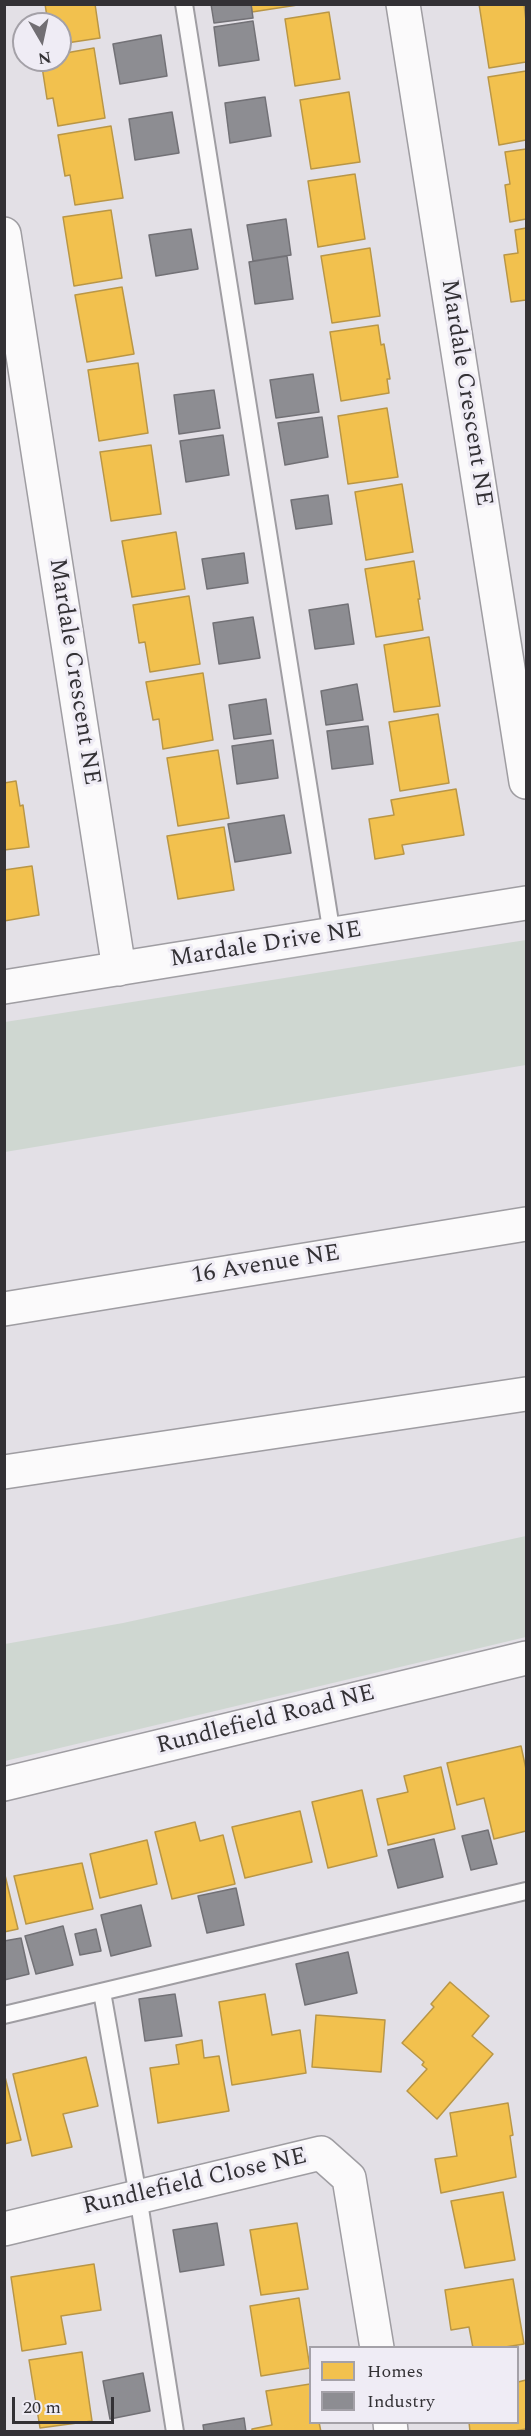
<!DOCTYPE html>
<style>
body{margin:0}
#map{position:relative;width:531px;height:2436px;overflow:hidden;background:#e3e0e6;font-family:Spectral,serif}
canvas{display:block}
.frame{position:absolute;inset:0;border:6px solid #333135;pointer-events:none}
.legend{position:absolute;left:309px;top:2346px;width:210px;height:78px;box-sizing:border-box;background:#efecf5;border:2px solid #a4a1a8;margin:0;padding:8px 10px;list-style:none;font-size:18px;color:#333135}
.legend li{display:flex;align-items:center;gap:12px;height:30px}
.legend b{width:30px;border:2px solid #a4a1a8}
.north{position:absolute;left:12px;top:12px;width:60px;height:60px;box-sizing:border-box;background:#efecf5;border:2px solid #a4a1a8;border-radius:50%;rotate:171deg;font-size:16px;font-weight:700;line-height:24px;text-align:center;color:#333135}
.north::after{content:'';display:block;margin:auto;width:21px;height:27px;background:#716e73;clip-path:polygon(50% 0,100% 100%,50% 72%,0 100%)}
.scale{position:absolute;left:12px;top:2397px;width:102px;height:27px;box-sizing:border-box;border:3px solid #333135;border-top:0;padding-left:8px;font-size:18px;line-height:21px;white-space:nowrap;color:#333135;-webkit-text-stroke:4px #efecf5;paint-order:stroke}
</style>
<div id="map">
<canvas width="531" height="2436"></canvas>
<div class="frame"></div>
<ul class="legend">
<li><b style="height:16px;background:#f2c14e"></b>Homes</li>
<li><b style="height:16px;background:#8d8d92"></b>Industry</li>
</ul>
<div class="north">N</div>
<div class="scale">20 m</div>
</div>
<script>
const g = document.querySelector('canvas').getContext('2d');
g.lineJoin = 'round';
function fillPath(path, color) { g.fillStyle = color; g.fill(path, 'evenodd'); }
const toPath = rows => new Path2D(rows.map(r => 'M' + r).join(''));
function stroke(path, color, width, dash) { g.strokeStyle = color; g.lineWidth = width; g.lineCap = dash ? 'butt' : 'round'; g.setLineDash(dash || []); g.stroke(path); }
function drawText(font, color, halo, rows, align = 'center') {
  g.font = font + ' Spectral,serif'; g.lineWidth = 6; g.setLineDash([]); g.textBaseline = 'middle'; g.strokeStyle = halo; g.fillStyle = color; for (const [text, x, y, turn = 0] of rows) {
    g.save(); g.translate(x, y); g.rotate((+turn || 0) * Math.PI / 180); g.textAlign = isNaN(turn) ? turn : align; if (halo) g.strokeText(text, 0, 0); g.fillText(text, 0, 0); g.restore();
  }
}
fillPath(toPath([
 [526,940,526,1065,5,1152,5,1022],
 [526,1536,526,1637,5,1761,5,1644,123,1623]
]), '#cfd7d1');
const homes = toPath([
 [45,4,95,4,100,38,60,44,60,24,40,24,39,18,47,17,45,4],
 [251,4,304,4,252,12,251,4],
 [479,4,524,4,526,21,526,62,489,68,479,4],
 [329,12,340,79,295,86,285,19,329,12],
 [94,48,105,118,58,126,53,98,47,99,41,60,60,60,60,54,94,48],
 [526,71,526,140,499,145,488,77,526,71],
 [349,92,360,162,311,169,300,100,349,92],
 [111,126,123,198,75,205,70,175,65,176,58,135,111,126],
 [526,149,526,219,510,222,505,185,510,184,505,152,526,149],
 [355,174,365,239,318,247,308,181,355,174],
 [111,210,122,278,74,286,63,217,111,210],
 [526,228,526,300,511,302,504,255,518,253,515,230,526,228],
 [370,248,380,316,332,323,321,256,370,248],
 [122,287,134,354,87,362,75,295,122,287],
 [378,325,381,345,384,344,390,379,387,379,389,393,341,401,330,332,378,325],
 [138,363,148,433,99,441,88,370,138,363],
 [387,408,398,477,348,484,338,416,387,408],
 [151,445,161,514,111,521,100,452,151,445],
 [402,484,413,552,366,560,355,492,402,484],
 [176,532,185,589,132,597,122,541,176,532],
 [414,561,420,599,418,599,423,630,376,637,365,569,414,561],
 [189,596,200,664,150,672,145,642,139,643,133,605,189,596],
 [429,637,440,706,394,712,384,645,429,637],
 [203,673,213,740,163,749,159,719,153,720,146,682,203,673],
 [438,714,449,783,400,791,389,722,438,714],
 [218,750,229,818,178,826,167,758,218,750],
 [16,781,20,806,23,805,29,847,4,850,4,783,16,781],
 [456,789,464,835,402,845,404,854,375,859,369,819,394,815,391,800,456,789],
 [224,827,234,890,178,899,167,836,224,827],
 [32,866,39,915,4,921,4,870,32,866],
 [521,1746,526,1769,526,1831,494,1839,484,1798,457,1805,447,1763,521,1746],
 [441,1767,455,1829,388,1845,377,1799,408,1792,404,1776,441,1767],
 [362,1790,377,1856,328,1868,312,1802,362,1790],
 [300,1811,312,1862,245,1878,232,1827,300,1811],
 [195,1822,200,1841,223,1835,235,1884,172,1899,155,1832,195,1822],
 [147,1840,157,1884,100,1898,90,1854,147,1840],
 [82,1863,93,1909,26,1924,14,1876,82,1863],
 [4,1871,18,1929,4,1932,4,1871],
 [450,1982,489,2016,472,2036,493,2054,437,2119,407,2091,427,2069,422,2065,424,2062,402,2043,434,2007,431,2004,450,1982],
 [265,1994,272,2035,300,2030,306,2073,232,2085,219,2002,265,1994],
 [316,2015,385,2020,381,2072,312,2067,316,2015],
 [202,2040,204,2058,219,2056,229,2111,158,2123,150,2068,179,2064,176,2045,202,2040],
 [86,2057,98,2106,63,2114,72,2147,32,2156,13,2074,86,2057],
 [4,2073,21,2140,4,2144,4,2073],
 [508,2103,513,2135,510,2136,516,2177,441,2193,435,2159,457,2156,450,2113,508,2103],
 [503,2192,515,2260,465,2268,451,2201,503,2192],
 [297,2223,308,2289,261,2295,250,2230,297,2223],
 [94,2264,101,2310,61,2316,66,2344,22,2351,11,2277,94,2264],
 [513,2279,524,2344,499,2348,473,2348,469,2327,451,2330,445,2290,513,2279],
 [299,2298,310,2368,261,2376,250,2306,299,2298],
 [82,2352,92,2421,40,2428,29,2360,82,2352],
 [526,2380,526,2429,509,2432,470,2432,469,2422,518,2422,518,2382,526,2380],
 [310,2384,310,2422,319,2422,321,2432,252,2432,252,2429,272,2425,266,2391,310,2384]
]);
fillPath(homes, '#f2c14e');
stroke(homes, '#b99646', 1.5);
const industry = toPath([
 [211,4,251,4,253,18,214,23,211,4],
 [253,21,259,60,219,66,214,27,253,21],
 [161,35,167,76,120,84,113,44,161,35],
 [265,97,271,136,230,143,225,103,265,97],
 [172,112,179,153,135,160,129,119,172,112],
 [286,219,291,255,253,261,247,225,286,219],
 [191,229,198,269,156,276,149,235,191,229],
 [287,256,293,299,255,304,249,262,287,256],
 [313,374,319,412,276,418,270,380,313,374],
 [214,390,220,428,179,434,174,395,214,390],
 [322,417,328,457,285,465,278,423,322,417],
 [223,435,229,475,186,482,180,441,223,435],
 [328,495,332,524,296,529,291,500,328,495],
 [244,553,248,583,207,589,202,559,244,553],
 [348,604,354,644,315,649,309,610,348,604],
 [253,617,260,658,219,664,213,623,253,617],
 [357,684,363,720,326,725,321,691,357,684],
 [266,699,271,734,234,739,229,705,266,699],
 [368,726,373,764,332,769,327,731,368,726],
 [273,740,278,778,237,784,232,746,273,740],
 [284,815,291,853,235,862,228,824,284,815],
 [488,1830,497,1864,471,1870,462,1836,488,1830],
 [434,1839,443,1877,398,1888,388,1850,434,1839],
 [236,1888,244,1925,207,1933,198,1896,236,1888],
 [141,1905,151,1946,111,1956,101,1915,141,1905],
 [63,1926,73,1965,36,1974,25,1936,63,1926],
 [96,1929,101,1951,80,1955,75,1934,96,1929],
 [21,1938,29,1974,4,1980,4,1941,21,1938],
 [348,1952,357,1993,305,2005,296,1964,348,1952],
 [175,1994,182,2036,145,2041,139,1999,175,1994],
 [217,2223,224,2265,180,2272,173,2230,217,2223],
 [143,2373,150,2411,110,2419,103,2381,143,2373],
 [244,2418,246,2432,204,2432,203,2425,244,2418]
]);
fillPath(industry, '#8d8d92');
stroke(industry, '#727176', 1.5);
const service = toPath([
 [184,4,332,935],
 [102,1992,138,2196,175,2432],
 [4,2015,526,1891]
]);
const minor = toPath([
 [403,4,526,782],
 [4,234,119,969],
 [4,987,526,903],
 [4,1784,526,1658],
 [4,2229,321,2153,349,2178,377,2348],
 [390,2422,391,2432]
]);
const motorway = toPath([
 [4,1309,526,1224],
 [4,1472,526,1394]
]);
stroke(service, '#9f9da2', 20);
stroke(minor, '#9f9da2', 36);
stroke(motorway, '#9f9da2', 36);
stroke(service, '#fbfafb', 16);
stroke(minor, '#fbfafb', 33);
stroke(motorway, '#fbfafb', 33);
drawText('24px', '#333135', '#efecf5', [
 ["Mardale Crescent NE",465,393,81],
 ["Mardale Crescent NE",73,672,81],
 ["Mardale Drive NE",266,946,-9],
 ["16 Avenue NE",266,1266,-9],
 ["Rundlefield Road NE",266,1721,-14],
 ["Rundlefield Close NE",195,2183,-13]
]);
</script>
